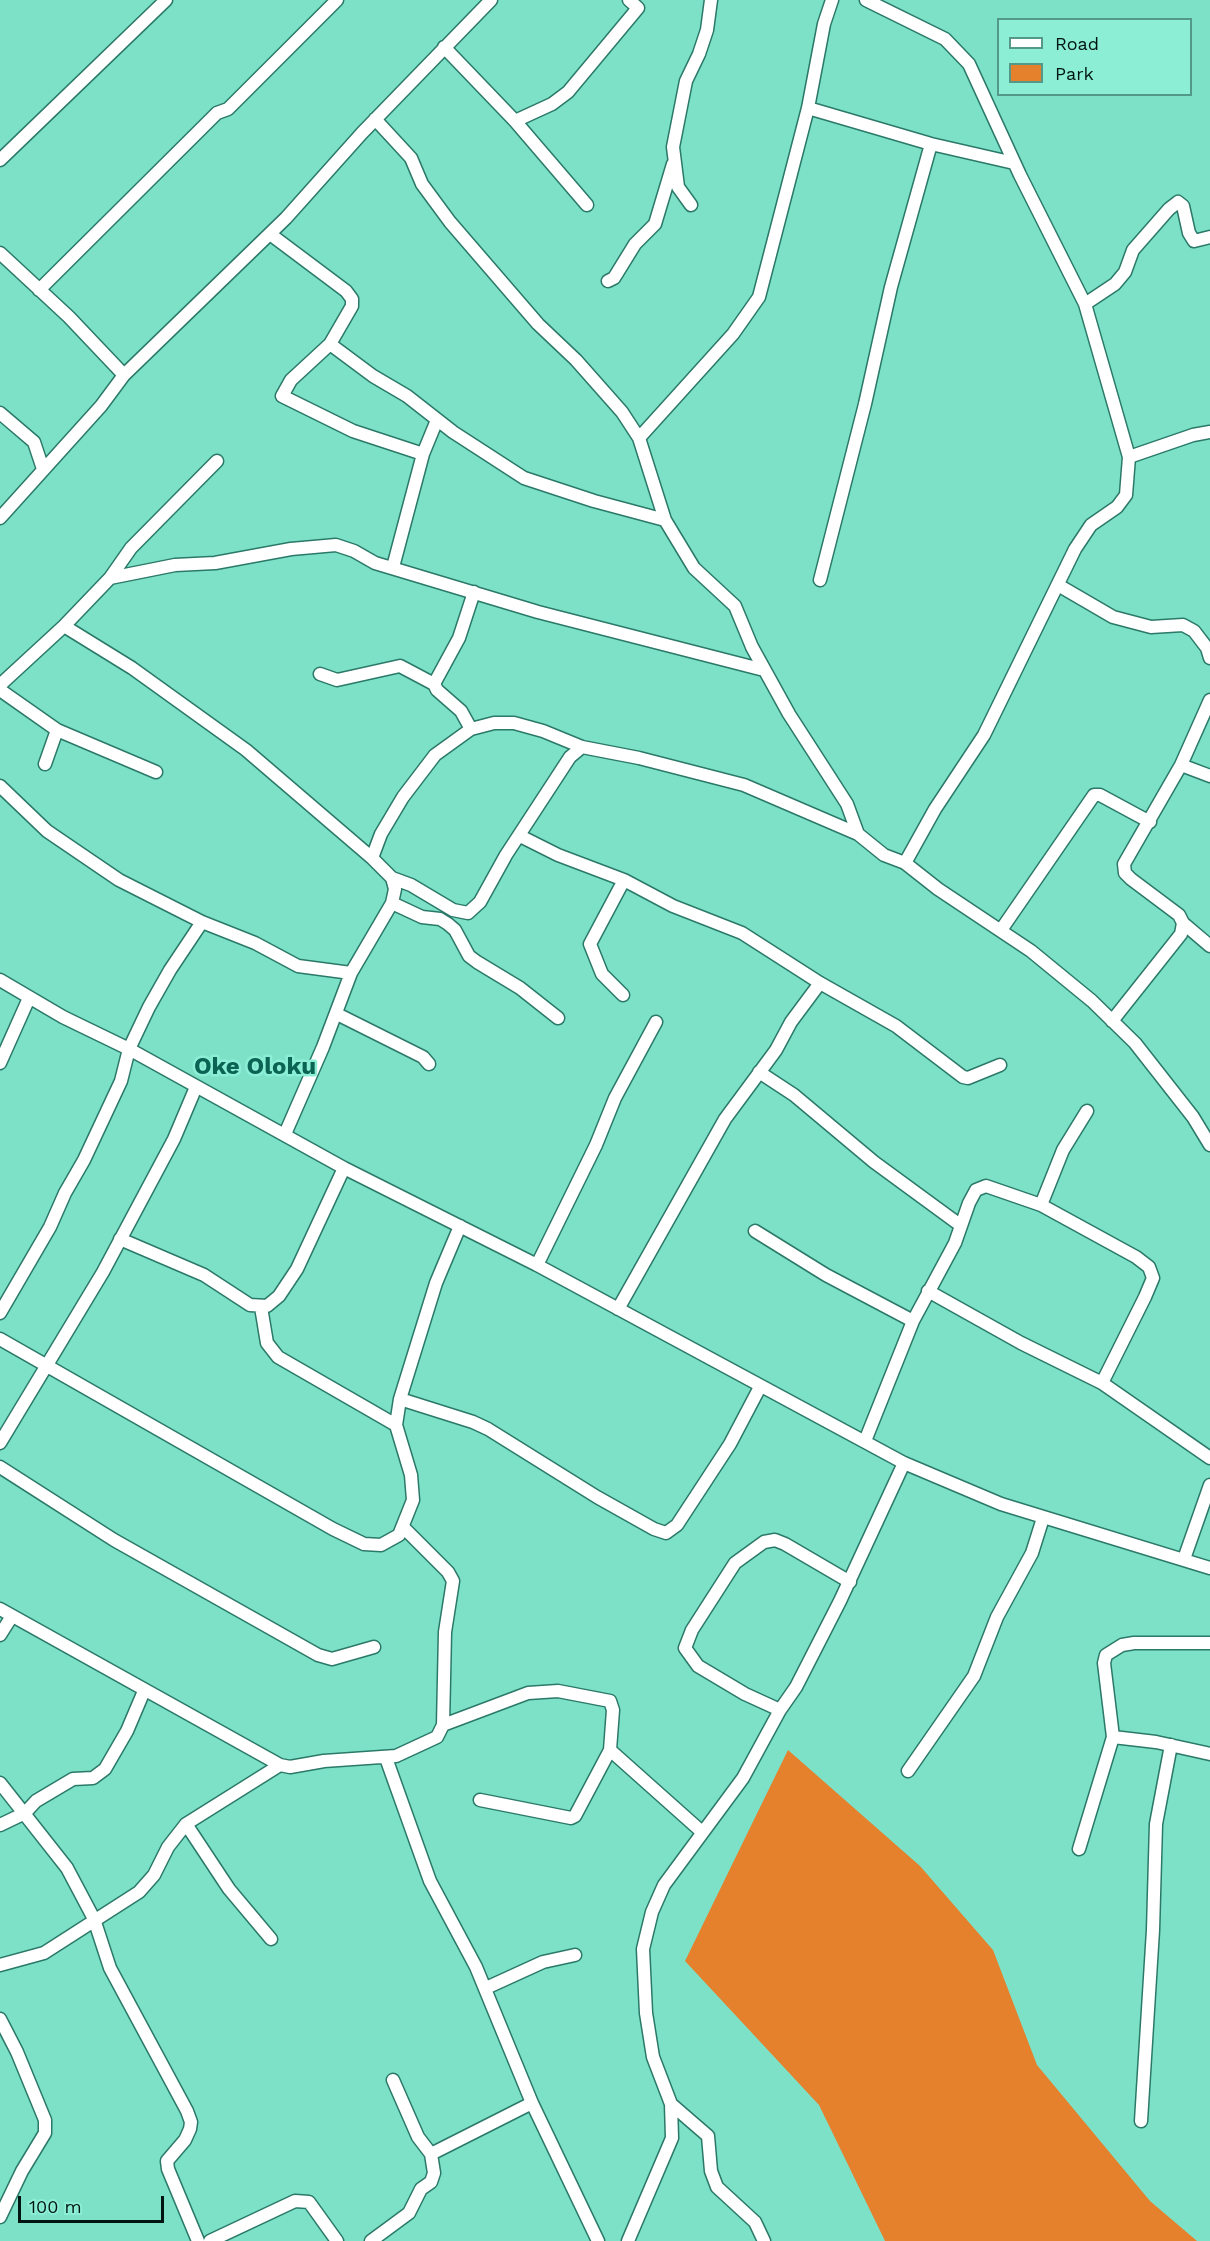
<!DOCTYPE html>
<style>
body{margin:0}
#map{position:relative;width:1210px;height:2241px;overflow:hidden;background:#7de1c8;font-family:"Work Sans",sans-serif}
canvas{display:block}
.legend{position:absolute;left:997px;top:18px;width:195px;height:78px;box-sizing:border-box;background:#8beed5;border:2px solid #549887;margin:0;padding:8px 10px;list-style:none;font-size:18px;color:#021611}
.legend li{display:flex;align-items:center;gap:12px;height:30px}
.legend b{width:30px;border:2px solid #549887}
.scale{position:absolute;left:18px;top:2196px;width:146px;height:27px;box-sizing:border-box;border:3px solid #021611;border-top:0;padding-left:8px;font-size:18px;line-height:21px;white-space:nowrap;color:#021611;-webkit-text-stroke:4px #8beed5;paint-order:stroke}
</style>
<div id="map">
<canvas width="1210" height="2241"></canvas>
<ul class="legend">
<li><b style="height:8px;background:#fff"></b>Road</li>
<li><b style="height:16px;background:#e5802c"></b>Park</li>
</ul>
<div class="scale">100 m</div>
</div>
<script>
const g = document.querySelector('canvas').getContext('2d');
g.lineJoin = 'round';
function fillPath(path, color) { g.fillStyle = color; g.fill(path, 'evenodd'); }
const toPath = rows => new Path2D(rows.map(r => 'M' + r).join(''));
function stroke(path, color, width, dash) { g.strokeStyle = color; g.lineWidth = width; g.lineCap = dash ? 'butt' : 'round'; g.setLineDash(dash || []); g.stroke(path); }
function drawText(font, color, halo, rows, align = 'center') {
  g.font = font + ' "Work Sans",sans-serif'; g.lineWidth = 5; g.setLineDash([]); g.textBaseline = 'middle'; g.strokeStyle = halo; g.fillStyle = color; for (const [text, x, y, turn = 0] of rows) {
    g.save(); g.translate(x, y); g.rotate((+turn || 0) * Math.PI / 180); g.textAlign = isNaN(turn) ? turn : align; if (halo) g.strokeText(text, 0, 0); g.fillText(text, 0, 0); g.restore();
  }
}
fillPath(toPath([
 [788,1750,920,1866,993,1950,1037,2065,1150,2201,1197,2241,885,2241,819,2105,685,1961]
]), '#e5802c');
const minor = toPath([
 [866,0,945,39,969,64,1020,175,1085,304,1129,457,1126,495,1117,507,1091,525,1075,549,984,735,935,809,905,863],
 [444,47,515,121,587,205],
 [808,108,931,144,1014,163],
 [375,119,411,158,422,184,450,222,538,324,576,360,622,412,639,438,665,520,694,568,735,606,752,647,789,714,847,804,858,834,884,855,905,863,938,889,1031,951,1092,1001,1135,1043,1193,1117,1210,1145],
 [515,121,552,104,568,92,638,8,629,0],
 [0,160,166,0],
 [691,205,678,187,673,147,686,81,699,54,707,30,711,0],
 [270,234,346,291,352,299,352,306,330,344,291,380,282,396,353,431,423,454],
 [0,253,69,317,124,375],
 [608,281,614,278,635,244,655,224,673,164],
 [39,290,217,113,228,109,337,0],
 [1085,304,1115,284,1125,272,1133,250,1169,209,1178,202,1183,206,1189,233,1194,241,1210,237],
 [330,344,373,376,407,396,453,432,524,478,594,501,665,520],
 [0,413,34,442,43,469],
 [639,438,733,334,759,297,808,108,824,24,832,0],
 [1129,457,1193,435,1210,432],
 [0,518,101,406,124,375,286,218,362,133,491,0],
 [393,567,423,454,437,420],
 [110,578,175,565,215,563,291,549,336,545,354,551,375,563,538,612,764,670],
 [820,580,865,404,891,287,931,144],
 [1058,585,1113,617,1151,627,1183,625,1194,631,1207,648,1210,658],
 [64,626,132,668,246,750,372,858,392,878,395,889,392,903,351,973,323,1047,285,1134],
 [320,674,337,680,400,666,434,684],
 [0,685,64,626,110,578,131,548,217,461],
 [0,690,57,730,156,772],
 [1210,700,1181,765,1210,776],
 [471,729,461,711,437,690,434,684,459,638,474,592],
 [45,764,57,730],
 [0,786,47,831,119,880,202,922,170,970,149,1007,129,1049,121,1081,84,1160,65,1193,50,1227,0,1313],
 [520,836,558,855,624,880,673,906,742,933,820,983,896,1026,963,1077,968,1078,1000,1065],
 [372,858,381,834,403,797,435,755,471,729,494,723,514,723,543,731,582,747,639,758,744,785,858,834],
 [392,878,411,885,453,910,468,913,480,902,506,855,570,757,582,747],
 [392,903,422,917,440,919,448,924,455,930,469,956,477,962,520,988,558,1018],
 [202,922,255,943,298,966,351,973],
 [1183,923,1210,946],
 [1001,930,1094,795,1100,795,1150,822],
 [0,980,63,1017,129,1049,344,1168,537,1265,904,1463,1001,1504,1210,1568],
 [623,995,602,974,590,944,624,880],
 [337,1014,423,1057,429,1064],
 [1112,1021,1181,934,1183,923,1179,915,1131,879,1125,873,1124,864,1181,765],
 [0,1063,29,998],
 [759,1072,794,1095,874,1162,960,1225],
 [1041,1205,1063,1150,1087,1111],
 [755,1231,826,1275,913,1321],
 [120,1239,204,1275,250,1305,267,1306,279,1296,297,1269,344,1168],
 [537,1265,596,1145,615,1098,656,1022],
 [928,1291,1021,1343,1102,1383,1210,1458],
 [261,1307,267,1343,278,1357,396,1425],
 [618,1309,725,1119,776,1050,791,1022,820,983],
 [0,1339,333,1529,364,1544,381,1545,399,1535,413,1500,411,1475,396,1425,400,1399,436,1283,460,1226],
 [400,1399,473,1422,488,1429,597,1497,654,1529,666,1533,677,1525,730,1444,760,1387],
 [865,1441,913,1321,955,1243,969,1203,976,1190,986,1186,1041,1205,1136,1257,1149,1267,1153,1278,1145,1297,1102,1383],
 [0,1443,103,1272,174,1139,196,1087],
 [0,1467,114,1540,318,1655,332,1659,374,1647],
 [1184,1559,1210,1485],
 [0,1609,280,1765,290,1767,324,1761,396,1756,437,1737,443,1725,445,1632,453,1581,448,1572,403,1527],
 [0,1635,12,1616],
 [780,1710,745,1694,698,1666,685,1648,692,1630,735,1563,764,1542,775,1540,785,1544,850,1582],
 [443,1725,528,1693,558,1691,610,1701,613,1710,610,1750,575,1816,571,1818,480,1800],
 [1113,1737,1156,1742,1210,1754],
 [610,1750,702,1832],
 [386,1758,430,1881,476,1967,532,2103,598,2241],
 [908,1771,974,1676,997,1617,1032,1553,1043,1518],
 [0,1783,67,1868,94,1919,110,1968,187,2111,191,2122,190,2129,185,2140,167,2161,168,2169,198,2241],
 [186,1824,229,1889,271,1939],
 [0,1825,25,1813,36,1801,73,1779,93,1778,105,1769,127,1731,144,1691],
 [1079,1849,1113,1737,1104,1663,1106,1655,1122,1645,1134,1643,1210,1643],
 [0,1965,44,1953,139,1892,154,1875,168,1847,186,1824,280,1765],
 [486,1988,543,1962,575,1955],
 [0,2019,17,2052,45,2120,45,2133,22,2171,0,2217],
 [671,2104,708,2136,711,2171,717,2187,755,2222,764,2241],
 [1141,2121,1153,1930,1156,1824,1171,1745],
 [431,2154,532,2103],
 [210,2241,295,2201,309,2202,337,2241],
 [371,2241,409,2213,421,2189,431,2182,434,2173,431,2154,418,2137,393,2080],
 [628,2241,672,2138,671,2104,653,2057,646,2013,643,1949,652,1912,664,1885,743,1778,780,1710,796,1687,840,1601,904,1463]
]);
stroke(minor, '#2b7968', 15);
stroke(minor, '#fff', 12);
drawText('bold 24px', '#0b6453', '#8beed5', [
 ["Oke Oloku",255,1067]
]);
</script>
